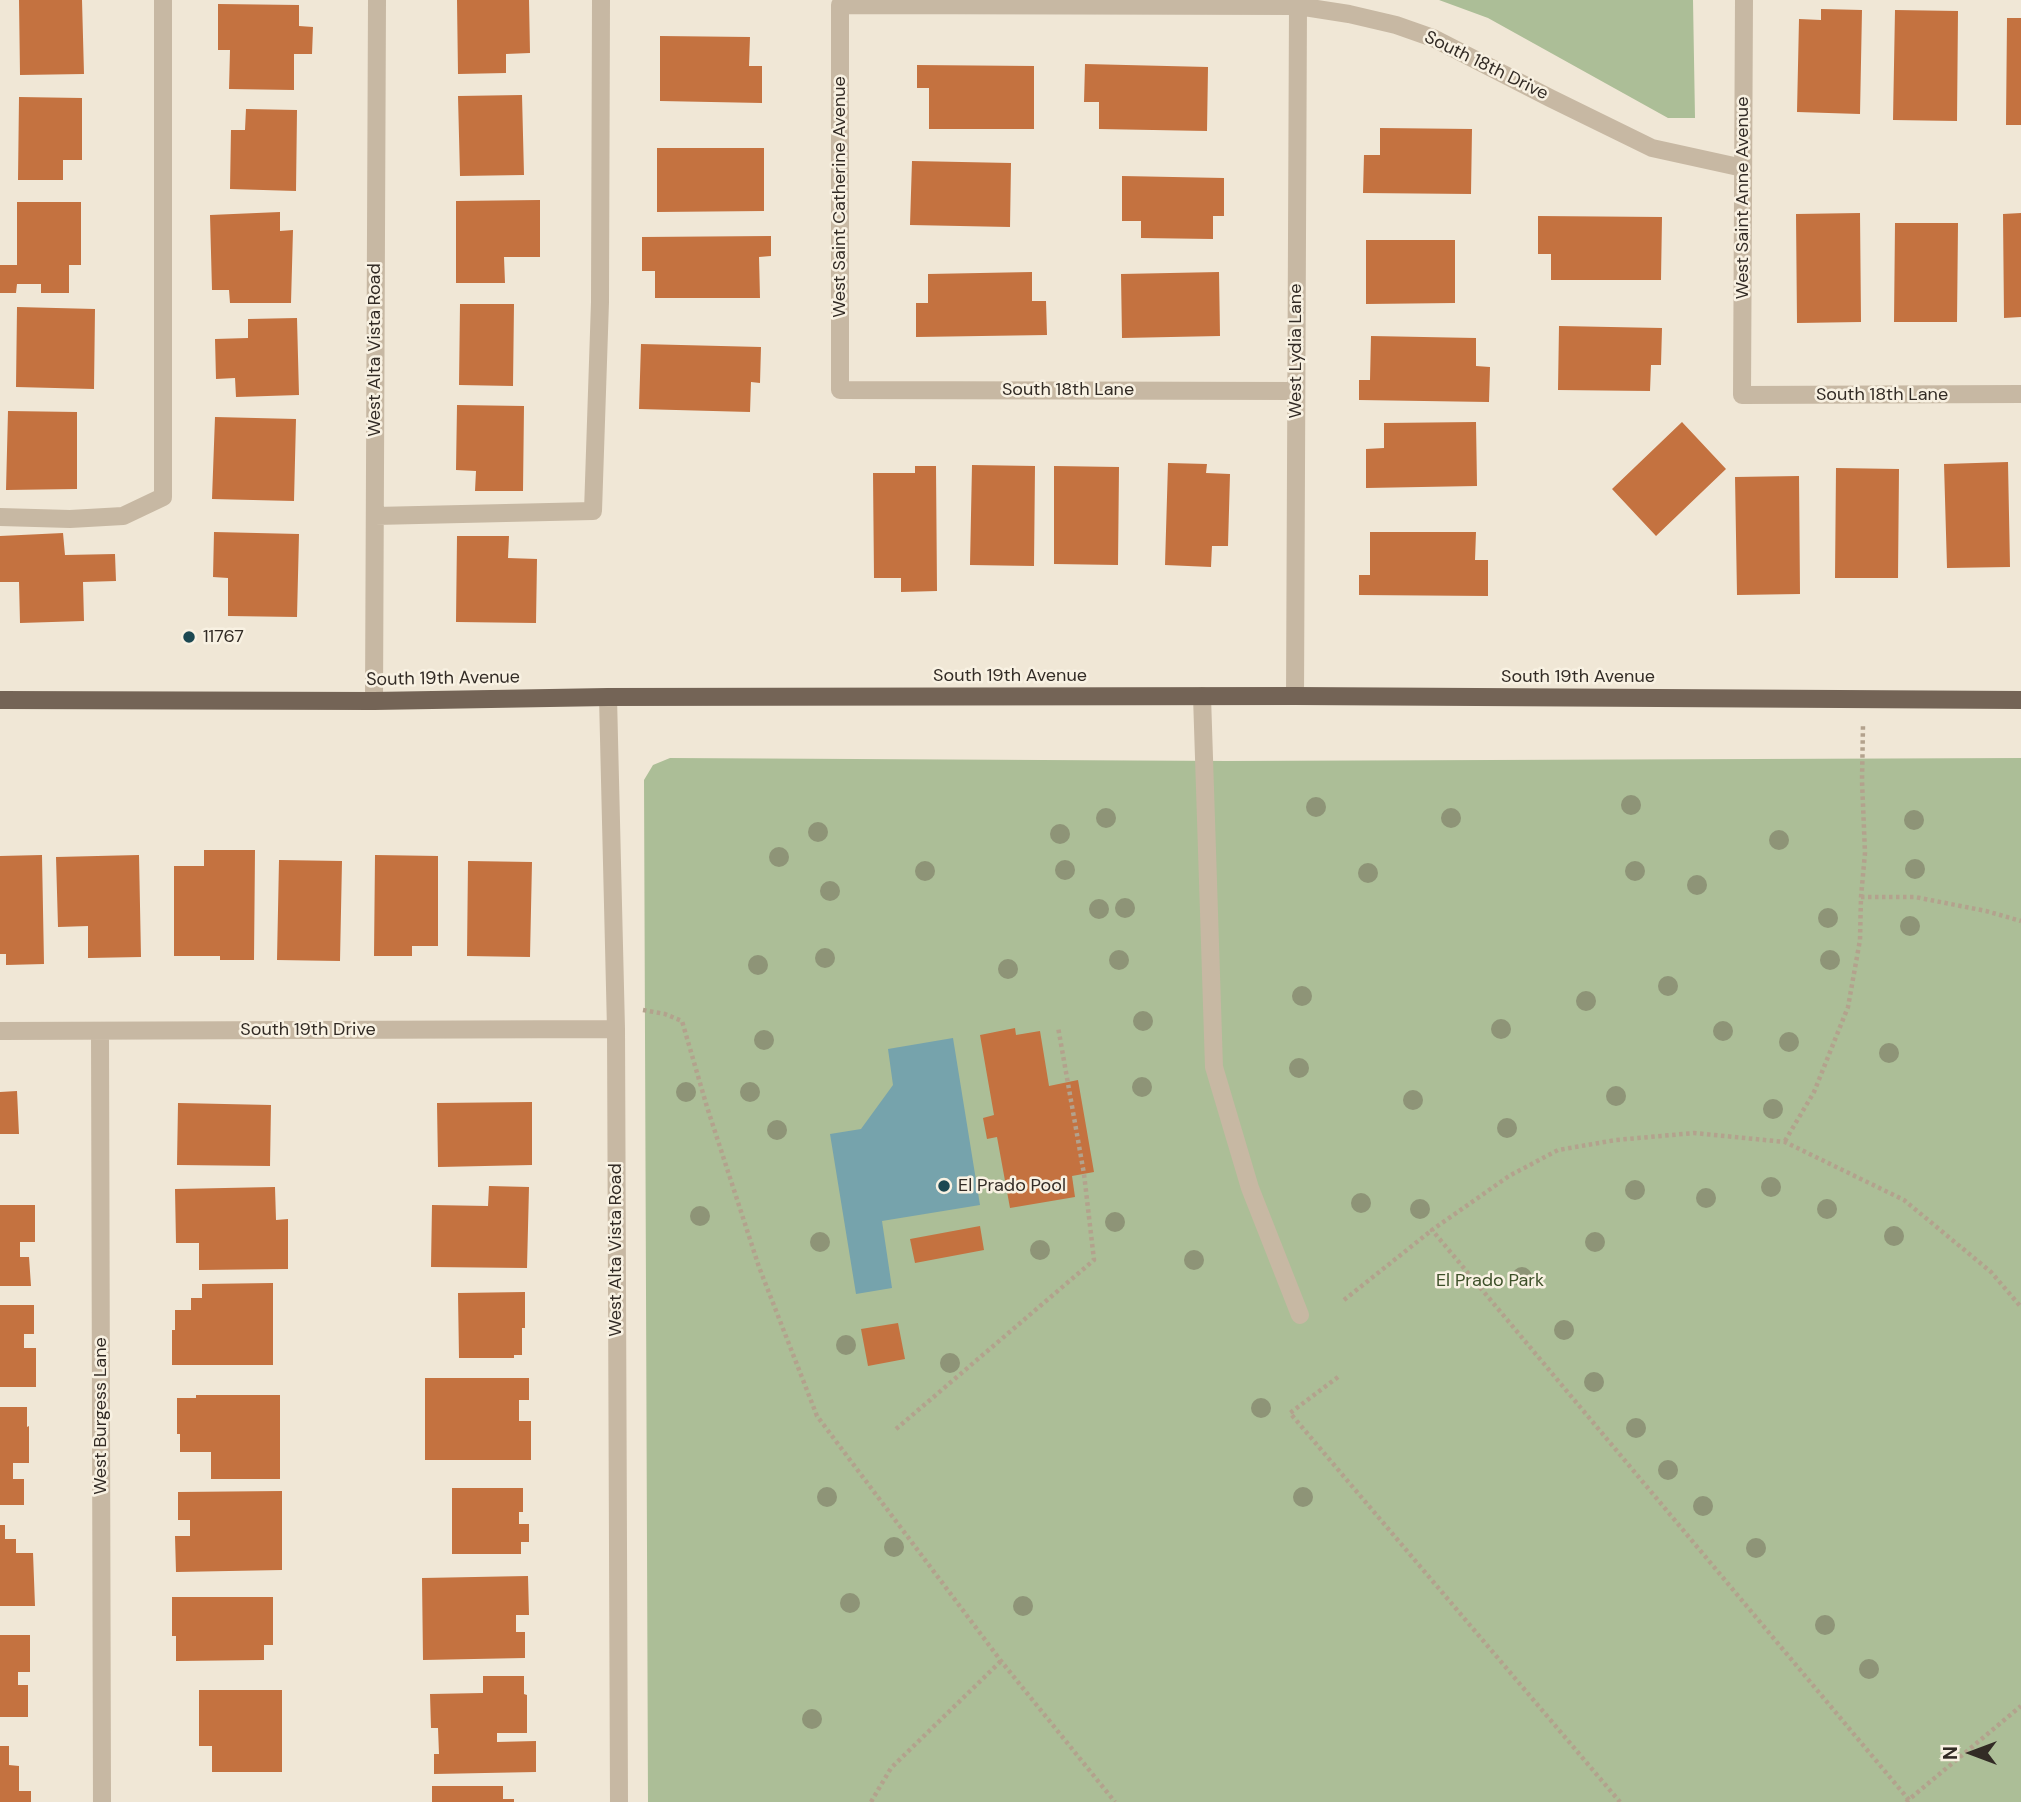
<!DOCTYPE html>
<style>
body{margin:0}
#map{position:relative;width:2021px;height:1802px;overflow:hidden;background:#f0e7d6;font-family:"DM Sans",sans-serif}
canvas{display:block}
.north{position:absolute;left:1937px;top:1718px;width:70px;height:70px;-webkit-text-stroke:5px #f8f1e2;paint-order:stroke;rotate:270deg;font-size:19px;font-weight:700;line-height:28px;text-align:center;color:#322b25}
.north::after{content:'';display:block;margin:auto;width:24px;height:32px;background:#322b25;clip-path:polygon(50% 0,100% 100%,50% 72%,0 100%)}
</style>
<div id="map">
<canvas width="2021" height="1802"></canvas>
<div class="north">N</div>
</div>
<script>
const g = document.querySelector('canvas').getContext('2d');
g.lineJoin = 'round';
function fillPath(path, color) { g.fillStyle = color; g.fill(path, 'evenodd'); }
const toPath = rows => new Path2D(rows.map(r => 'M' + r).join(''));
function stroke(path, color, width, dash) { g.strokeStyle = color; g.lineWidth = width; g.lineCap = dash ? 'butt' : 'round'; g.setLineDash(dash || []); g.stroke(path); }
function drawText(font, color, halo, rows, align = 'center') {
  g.font = font + ' "DM Sans",sans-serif'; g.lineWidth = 5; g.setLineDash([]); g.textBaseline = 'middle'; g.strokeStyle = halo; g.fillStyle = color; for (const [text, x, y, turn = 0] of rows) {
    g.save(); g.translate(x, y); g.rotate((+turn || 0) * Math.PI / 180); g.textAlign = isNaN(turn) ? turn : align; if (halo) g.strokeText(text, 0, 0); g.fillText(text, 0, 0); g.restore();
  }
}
fillPath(toPath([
 [1439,0,1693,0,1695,118,1668,118,1488,18],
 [670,758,1227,761,2021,758,2021,1802,648,1802,644,780,653,765]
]), '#acbe97');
fillPath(toPath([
 [953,1038,980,1205,882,1221,892,1288,856,1294,830,1134,861,1129,893,1085,888,1049]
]), '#76a3ac');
fillPath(toPath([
 [19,0,82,0,84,74,20,75],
 [457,0,529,0,530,53,506,54,506,73,458,74],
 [218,4,299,5,299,26,313,27,312,54,294,54,294,90,229,89,230,50,218,50],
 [1821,9,1862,10,1860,114,1797,112,1799,19,1821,20],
 [1895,10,1958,11,1957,121,1893,120],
 [2007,18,2021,18,2021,125,2006,125],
 [660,36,750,37,749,66,762,66,762,103,660,101],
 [1085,64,1208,67,1207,131,1099,129,1099,102,1084,102],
 [917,65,1034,66,1034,129,929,129,929,88,917,88],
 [522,95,524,175,460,176,458,96],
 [19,97,82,98,82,160,63,160,63,180,18,180],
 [246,109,297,110,296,191,230,189,231,130,245,130],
 [1380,128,1472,129,1471,194,1363,193,1364,155,1380,155],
 [657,148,764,148,764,211,657,212],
 [912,161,1011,163,1010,227,910,225],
 [1122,176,1224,178,1224,216,1213,216,1213,239,1141,238,1141,221,1122,221],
 [540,200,540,257,504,257,505,283,456,283,456,201],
 [17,202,81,202,81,265,69,265,69,293,41,293,41,284,17,284,16,293,0,293,0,265,17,265],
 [280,212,280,231,293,230,291,303,230,303,229,290,212,290,210,215],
 [1860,213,1861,322,1797,323,1796,214],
 [2021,213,2021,317,2004,318,2003,214],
 [1538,216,1662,217,1661,280,1551,280,1551,254,1538,254],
 [1895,223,1958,223,1957,322,1894,322],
 [771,236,771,256,759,257,760,298,655,298,655,271,642,271,642,237],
 [1366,240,1455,240,1455,303,1366,304],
 [1032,272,1032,301,1046,301,1047,335,916,337,916,303,928,303,928,274],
 [1219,272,1220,336,1122,338,1121,274],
 [460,304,514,304,513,386,459,385],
 [17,307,95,309,94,389,16,387],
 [297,318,299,395,236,397,235,378,216,379,215,339,248,338,248,319],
 [1559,326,1662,328,1661,365,1651,365,1650,391,1558,390],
 [1371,336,1476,338,1476,366,1490,367,1489,402,1359,400,1359,380,1370,380],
 [641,344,761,347,760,383,751,382,750,412,639,409],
 [457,405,524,406,523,491,475,491,476,471,456,470],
 [8,411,77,412,77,489,6,490],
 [215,417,296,419,294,501,212,499],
 [1476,422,1477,486,1366,488,1366,449,1384,448,1384,423],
 [1682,422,1726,469,1656,536,1612,489],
 [2008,462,2010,567,1947,568,1944,464],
 [1168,463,1207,464,1206,473,1230,474,1228,546,1212,546,1211,567,1165,565],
 [972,465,1035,466,1034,566,970,565],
 [915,466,936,466,937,591,901,592,901,578,874,578,873,473,915,473],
 [1054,466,1119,467,1118,565,1054,564],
 [1836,468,1899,469,1898,578,1835,578],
 [1799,476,1800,594,1737,595,1735,477],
 [214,532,299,534,297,617,228,616,228,578,213,577],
 [1370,532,1476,532,1475,560,1488,560,1488,596,1359,595,1359,575,1370,575],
 [63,533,65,555,115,554,116,581,83,582,84,621,20,623,19,582,0,582,0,536],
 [457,536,509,536,508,558,537,559,536,623,456,622],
 [204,850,255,850,254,960,220,960,220,956,174,956,174,866,204,866],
 [42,855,44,964,6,965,6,954,0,954,0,856],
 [139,855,141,957,88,958,88,926,58,927,56,857],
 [375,855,438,856,438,946,412,946,412,956,374,956],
 [279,860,342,861,340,961,277,960],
 [468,861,532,862,530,957,467,956],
 [1015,1028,1016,1035,1040,1031,1049,1086,1078,1080,1094,1172,1072,1176,1075,1197,1010,1208,997,1137,987,1139,983,1118,994,1115,980,1035],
 [17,1091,19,1134,0,1134,0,1092],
 [532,1102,532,1165,438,1167,437,1103],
 [178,1103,271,1105,270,1166,177,1165],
 [489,1186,529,1187,527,1268,431,1267,432,1205,488,1206],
 [275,1187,276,1220,288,1219,288,1269,199,1270,199,1243,176,1243,175,1189],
 [0,1205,35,1205,35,1242,20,1242,20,1257,29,1257,31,1286,0,1286],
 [980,1226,984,1250,915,1263,910,1239],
 [273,1283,273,1365,172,1365,172,1330,175,1330,175,1310,191,1310,191,1298,202,1298,202,1284],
 [525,1292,525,1328,522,1328,522,1355,514,1355,514,1358,459,1358,458,1293],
 [0,1305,34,1305,34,1334,24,1334,24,1348,36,1348,36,1387,0,1387],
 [898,1323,905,1359,868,1366,861,1329],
 [425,1378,529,1378,529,1400,519,1400,519,1421,531,1421,531,1460,425,1460],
 [196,1395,280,1395,280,1479,211,1479,211,1452,180,1452,180,1434,177,1434,177,1398,196,1398],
 [0,1407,27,1407,27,1427,29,1426,29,1463,13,1463,13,1479,24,1479,24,1505,0,1505],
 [452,1488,523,1488,523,1512,519,1512,519,1524,529,1524,529,1542,521,1542,521,1554,452,1554],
 [282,1491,282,1570,176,1572,175,1536,190,1536,190,1520,178,1520,178,1492],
 [0,1525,5,1525,5,1539,16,1539,16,1553,33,1553,35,1606,0,1606],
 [528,1576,529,1615,516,1615,516,1632,525,1632,525,1658,423,1660,422,1578],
 [172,1597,273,1597,273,1645,264,1645,264,1660,176,1661,176,1636,172,1636],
 [0,1635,30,1635,30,1672,18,1672,18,1685,28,1685,28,1717,0,1717],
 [483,1676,524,1676,524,1694,527,1695,527,1733,497,1733,497,1742,536,1741,536,1772,434,1774,434,1754,439,1754,438,1728,431,1728,430,1694,483,1693],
 [199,1690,282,1690,282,1772,212,1772,212,1746,199,1746],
 [0,1746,9,1746,9,1765,19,1766,19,1791,31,1791,31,1802,0,1802],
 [432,1786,503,1786,503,1799,514,1799,514,1802,432,1802]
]), '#c47240');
stroke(toPath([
 [1861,897,1915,897,1986,911,2021,921],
 [643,1010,665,1014,682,1021,707,1107,759,1267,817,1416,1001,1661,1115,1802],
 [1785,1141,1814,1092,1848,1007,1860,940,1861,897,1865,853,1862,781,1863,725],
 [1344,1300,1432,1230],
 [1338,1377,1290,1413,1620,1802],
 [896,1429,1094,1260,1084,1174,1058,1027],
 [1909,1800,1432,1230,1509,1176,1558,1150,1616,1140,1694,1133,1785,1142,1904,1200,1991,1272,2021,1307],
 [871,1802,891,1768,1001,1661],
 [1906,1802,2021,1706]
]), '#b3a28d', 4.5, [3.5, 3.5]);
stroke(toPath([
 [1744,0,1742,395,2021,394],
 [1296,391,840,390,840,5,1298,6,1349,14,1396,25,1433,38,1550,98,1652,148,1743,168],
 [375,516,593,511,600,302,601,0],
 [0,517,70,519,123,516,163,497,163,0],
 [1202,696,1214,1067,1250,1188,1300,1315],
 [1295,696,1298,6],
 [608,697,616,1029,619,1802],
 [374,701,377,0],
 [0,1031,616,1029],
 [100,1031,102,1802]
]), '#c7b8a3', 18);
stroke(toPath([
 [0,700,374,701,608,697,1295,696,2021,700]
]), '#746456', 18);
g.fillStyle = '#8e9477';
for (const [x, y] of [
 [1631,805],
 [1316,807],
 [1106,818],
 [1451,818],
 [1914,820],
 [818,832],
 [1060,834],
 [1779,840],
 [779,857],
 [1915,869],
 [1065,870],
 [925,871],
 [1635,871],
 [1368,873],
 [1697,885],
 [830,891],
 [1125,908],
 [1099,909],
 [1828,918],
 [1910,926],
 [825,958],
 [1119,960],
 [1830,960],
 [758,965],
 [1008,969],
 [1668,986],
 [1302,996],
 [1586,1001],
 [1143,1021],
 [1501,1029],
 [1723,1031],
 [764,1040],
 [1789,1042],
 [1889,1053],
 [1299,1068],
 [1142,1087],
 [686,1092],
 [750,1092],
 [1616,1096],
 [1413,1100],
 [1773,1109],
 [1507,1128],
 [777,1130],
 [1771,1187],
 [1635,1190],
 [1706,1198],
 [1361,1203],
 [1420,1209],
 [1827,1209],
 [700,1216],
 [1115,1222],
 [1894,1236],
 [820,1242],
 [1595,1242],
 [1040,1250],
 [1194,1260],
 [1522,1277],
 [1564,1330],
 [846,1345],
 [950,1363],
 [1594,1382],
 [1261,1408],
 [1636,1428],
 [1668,1470],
 [827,1497],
 [1303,1497],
 [1703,1506],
 [894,1547],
 [1756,1548],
 [850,1603],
 [1023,1606],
 [1825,1625],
 [1869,1669],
 [812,1719]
]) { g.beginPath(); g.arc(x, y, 10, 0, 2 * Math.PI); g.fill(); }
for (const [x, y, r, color] of [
 [189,637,7,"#1c4852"],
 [944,1186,7,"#1c4852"]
]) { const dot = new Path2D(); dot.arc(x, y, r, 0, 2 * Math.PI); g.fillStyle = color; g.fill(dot); stroke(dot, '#f8f1e2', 2.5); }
drawText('18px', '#322b25', '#f8f1e2', [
 ["South 18th Drive",1486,66,26],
 ["West Saint Catherine Avenue",840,197,-90],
 ["West Saint Anne Avenue",1743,198,-90],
 ["West Alta Vista Road",375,350,-90],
 ["West Lydia Lane",1296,351,-90],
 ["South 18th Lane",1068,390],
 ["South 18th Lane",1882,395],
 ["South 19th Avenue",1010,676],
 ["South 19th Avenue",1578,677],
 ["South 19th Avenue",443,679,-1],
 ["South 19th Drive",308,1030],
 ["West Alta Vista Road",616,1250,-90],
 ["West Burgess Lane",101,1416,-90]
]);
drawText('18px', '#322b25', '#f8f1e2', [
 ["11767",203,637],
 ["El Prado Pool",958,1186]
], 'left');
drawText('18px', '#3d5029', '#f8f1e2', [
 ["El Prado Park",1490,1281]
]);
</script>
